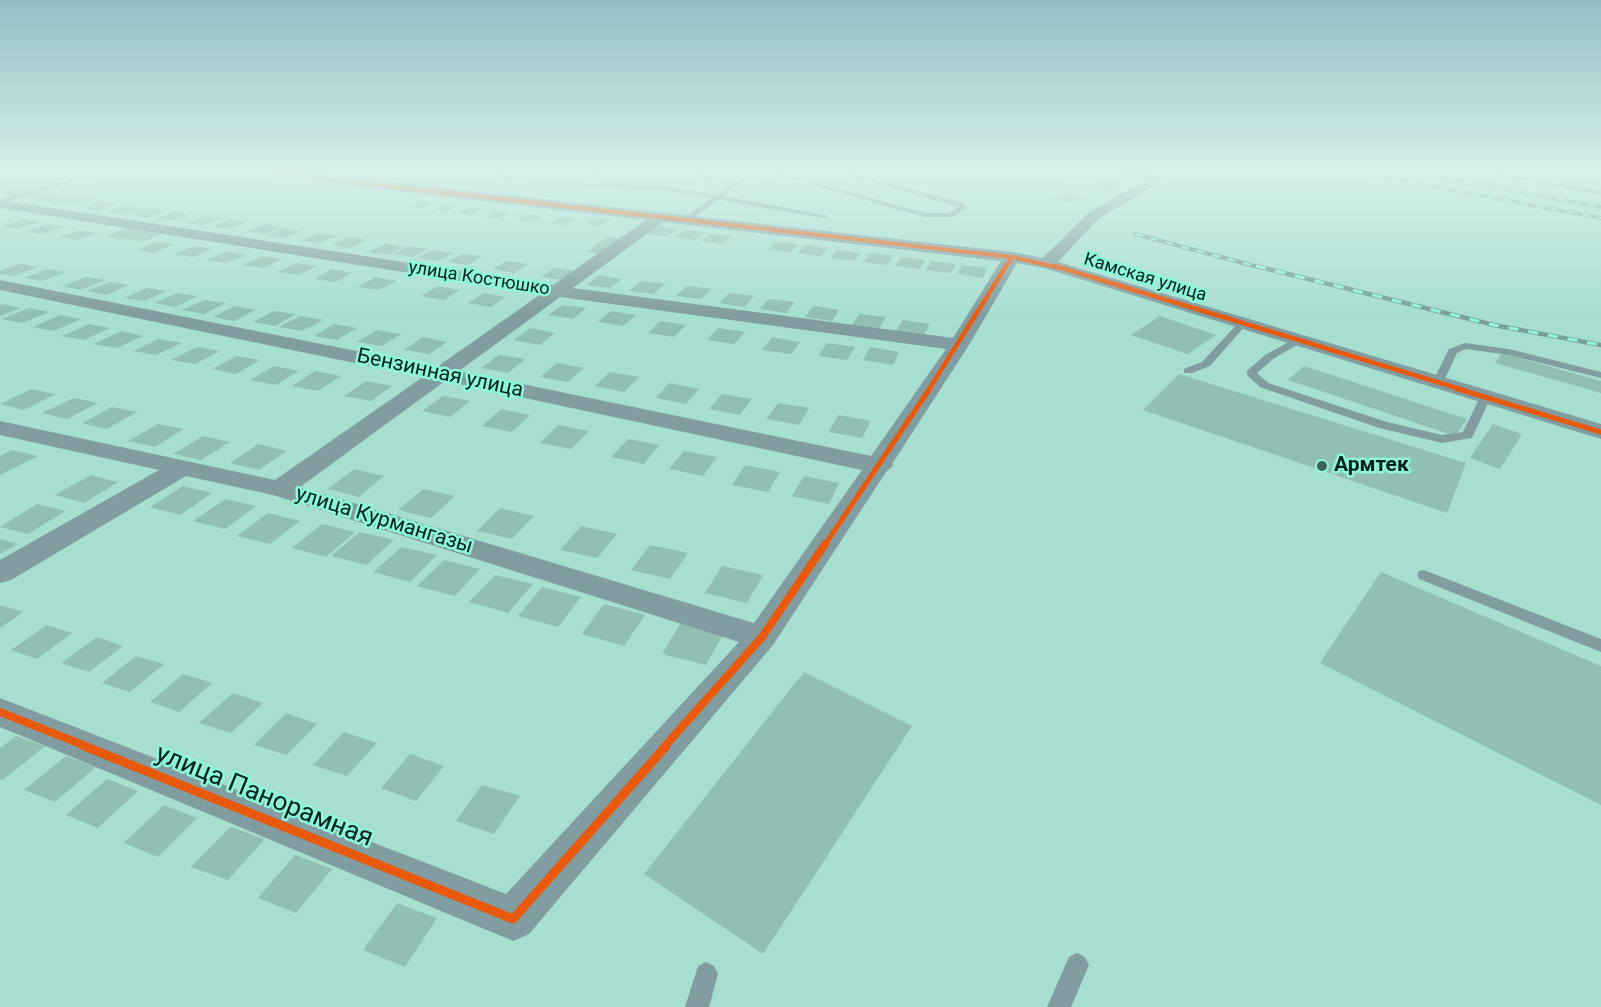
<!DOCTYPE html>
<meta charset="utf-8">
<style>
body{margin:0}
canvas{display:block;background:#a6ded0}
</style>
<canvas width="1601" height="1007"></canvas>
<script>
const g = document.querySelector('canvas').getContext('2d');
g.lineJoin = 'round';
function fillPath(path, color) { g.fillStyle = color; g.fill(path, 'evenodd'); }
const toPath = rows => new Path2D(rows.map(r => 'M' + r).join(''));
function stroke(path, color, width, dash) { g.strokeStyle = color; g.lineWidth = width; g.lineCap = dash ? 'butt' : 'round'; g.setLineDash(dash || []); g.stroke(path); }
function drawText(font, color, halo, rows, align = 'center') {
  g.font = font + ' Roboto,sans-serif'; g.lineWidth = 5; g.setLineDash([]); g.textBaseline = 'middle'; g.strokeStyle = halo; g.fillStyle = color; for (const [text, x, y, turn = 0] of rows) {
    g.save(); g.translate(x, y); g.rotate((+turn || 0) * Math.PI / 180); g.textAlign = isNaN(turn) ? turn : align; if (halo) g.strokeText(text, 0, 0); g.fillText(text, 0, 0); g.restore();
  }
}
fillPath(toPath([
 [1074,173,1081,173,1096,177,1086,181,1066,177],
 [1014,180,1034,185,1022,189,1002,184],
 [1100,182,1120,187,1110,192,1089,187],
 [17,188,32,190,12,196,0,194],
 [45,193,77,197,57,204,25,199],
 [1064,193,1084,198,1073,203,1052,198],
 [81,197,97,199,77,205,62,203],
 [101,201,117,204,98,210,82,208],
 [421,201,434,203,423,208,409,207],
 [444,204,457,206,446,212,433,210],
 [126,205,142,208,123,214,107,212],
 [469,207,482,209,472,215,458,213],
 [150,209,166,211,147,218,131,215],
 [497,211,511,212,500,218,486,217],
 [174,212,191,214,172,221,156,218],
 [527,214,542,216,531,222,517,220],
 [204,216,221,218,203,225,186,223],
 [561,217,575,219,566,225,551,224],
 [596,218,610,220,601,226,587,224],
 [24,219,40,222,18,229,2,226],
 [229,220,246,222,229,229,211,227],
 [48,224,64,227,42,234,26,232],
 [265,224,283,227,265,234,247,232],
 [657,226,678,229,668,236,647,234],
 [127,228,144,231,162,234,142,242,106,236],
 [283,228,301,231,284,238,266,236],
 [80,230,97,233,76,240,59,238],
 [684,230,706,232,696,240,675,237],
 [318,233,337,236,320,243,301,241],
 [711,234,732,236,723,244,701,241],
 [349,237,368,240,351,248,332,245],
 [607,237,624,239,604,254,587,252],
 [156,242,174,244,154,253,136,250],
 [776,242,798,244,791,252,768,250],
 [385,244,404,247,388,255,368,252],
 [806,245,828,248,821,256,798,253],
 [194,246,212,249,193,257,174,254],
 [408,246,428,249,413,257,393,254],
 [433,250,453,253,438,261,417,258],
 [837,250,861,253,854,261,831,258],
 [227,252,246,255,226,263,207,260],
 [869,253,893,256,887,265,863,262],
 [462,254,483,256,469,265,447,262],
 [262,256,282,259,263,268,243,265],
 [901,257,925,260,920,269,895,266],
 [507,261,528,264,514,273,493,269],
 [931,261,956,264,951,273,926,270],
 [297,263,317,266,298,275,278,272],
 [20,264,38,267,14,276,0,274,0,271],
 [962,265,987,268,983,278,958,274],
 [554,268,577,271,564,280,541,277],
 [48,269,66,272,42,281,24,278],
 [332,269,352,273,335,282,314,279],
 [599,275,622,279,610,288,587,285],
 [86,277,105,280,81,290,62,286],
 [375,277,397,281,379,290,358,287],
 [641,281,665,284,653,294,629,291],
 [110,282,129,285,106,295,86,291],
 [437,286,460,290,444,300,421,296],
 [687,286,712,289,701,299,676,296],
 [147,288,167,291,144,301,124,298],
 [177,293,198,296,175,307,154,303],
 [484,293,506,297,491,307,468,303],
 [729,293,754,296,744,307,719,303],
 [769,299,795,302,786,313,760,309],
 [205,300,226,303,204,314,182,310],
 [2,304,21,308,0,316,0,305],
 [562,305,586,308,573,319,548,315],
 [235,306,256,310,234,321,213,317],
 [813,306,839,310,832,321,805,317],
 [29,308,49,312,22,323,2,319],
 [274,311,296,314,275,326,253,322],
 [611,311,636,315,623,326,598,322],
 [859,314,886,317,879,329,852,325],
 [60,315,81,319,54,331,33,327],
 [300,316,323,320,302,331,279,327],
 [1160,316,1216,335,1188,354,1131,335],
 [903,320,930,324,924,335,896,331],
 [660,321,686,325,674,337,648,333],
 [89,324,110,328,84,340,62,336],
 [334,324,357,328,337,340,314,336],
 [530,328,555,333,540,345,514,340],
 [718,328,745,332,734,344,707,340],
 [377,330,401,334,382,346,357,342],
 [121,331,143,336,117,348,94,344],
 [423,337,447,342,429,354,404,350],
 [772,337,800,342,791,354,762,350],
 [159,339,182,343,156,355,133,351],
 [827,343,855,347,847,360,818,356],
 [197,347,220,351,195,364,171,360],
 [870,347,899,352,893,365,863,360],
 [1502,353,1601,381,1601,393,1495,363],
 [499,355,525,359,508,373,481,368],
 [236,356,260,360,236,374,212,369],
 [557,363,584,368,568,382,540,377],
 [274,366,299,371,276,385,250,380],
 [1304,366,1467,419,1455,436,1288,380],
 [315,371,341,376,318,391,292,386],
 [610,372,639,377,624,392,595,386],
 [1179,374,1466,463,1447,513,1143,410],
 [366,381,392,386,371,401,344,396],
 [669,383,699,389,686,404,656,398],
 [32,389,55,394,24,410,0,404],
 [722,394,752,399,740,415,709,409],
 [443,396,470,401,450,417,422,411],
 [74,398,98,403,67,419,42,413],
 [778,403,809,408,799,425,766,419],
 [112,407,137,412,107,429,82,423],
 [501,409,530,415,512,432,482,426],
 [838,415,871,421,862,438,829,432],
 [158,424,184,429,155,447,128,441],
 [1493,424,1522,434,1500,469,1470,458],
 [558,425,589,431,571,449,540,443],
 [203,436,230,442,201,460,173,454],
 [628,439,659,445,644,464,611,457],
 [258,444,287,451,259,470,230,463],
 [12,450,38,456,0,475,0,456],
 [684,451,717,457,703,476,669,469],
 [745,465,780,472,768,492,732,485],
 [354,469,384,476,359,497,328,489],
 [91,475,118,482,84,503,55,495],
 [804,476,839,483,829,504,792,496],
 [183,486,212,493,180,515,150,507],
 [423,489,455,496,431,518,398,510],
 [226,499,256,506,225,529,193,521],
 [37,504,66,511,28,534,0,527],
 [500,508,534,516,512,539,477,531],
 [268,513,300,521,270,544,237,536],
 [322,524,355,532,326,557,292,548],
 [581,526,617,534,597,558,560,550],
 [360,532,394,540,366,565,331,556],
 [0,539,18,544,0,554],
 [650,545,688,553,670,579,631,570],
 [402,547,437,555,410,582,373,572],
 [444,560,480,569,455,596,417,586],
 [722,566,763,575,747,603,705,593],
 [1381,572,1601,666,1601,805,1320,663],
 [495,575,533,584,508,613,469,602],
 [542,587,581,597,558,627,518,616],
 [604,604,645,615,624,646,582,634],
 [0,605,23,612,0,628],
 [681,622,724,633,706,665,662,654],
 [47,625,72,633,37,659,11,650],
 [97,637,123,646,89,672,61,663],
 [136,656,164,664,130,692,102,683],
 [804,672,912,726,763,954,644,874],
 [183,674,212,683,179,712,150,702],
 [233,693,263,703,231,733,199,723],
 [286,713,317,724,287,755,254,745],
 [344,732,377,743,347,776,313,765],
 [16,736,45,746,3,780,0,779,0,748],
 [410,754,444,766,416,801,381,788],
 [66,756,96,767,55,802,24,790],
 [107,779,138,791,98,828,66,815],
 [482,785,520,796,494,834,456,821],
 [164,805,197,818,158,857,124,843],
 [230,827,265,839,228,880,191,867],
 [295,855,332,869,296,913,258,898],
 [397,903,437,918,405,967,363,950]
]), '#92bfb4');
fillPath(toPath([
 [91,173,102,173,0,204,0,200,91,173],
 [482,173,496,173,523,179,671,187,716,195,730,185,756,173,765,173,734,187,723,196,828,216,824,218,719,200,686,223,682,221,683,219,711,198,671,191,523,183,482,173],
 [598,173,610,173,582,181,579,179,598,173],
 [688,173,700,173,717,179,714,181,688,173],
 [770,173,781,173,925,213,950,213,958,207,839,173,851,173,964,203,966,208,952,217,925,217,770,173],
 [1483,173,1499,173,1601,191,1601,195,1483,173],
 [1243,320,1248,323,1246,325,1210,366,1192,373,1184,373,1184,369,1202,362,1240,321,1243,320],
 [1298,337,1302,338,1302,342,1273,359,1257,373,1268,383,1387,422,1442,435,1463,432,1481,395,1489,395,1491,397,1472,438,1442,443,1379,428,1260,387,1247,375,1247,371,1265,355,1298,337],
 [1465,343,1509,349,1601,372,1601,378,1509,355,1466,349,1457,353,1442,385,1434,385,1432,383,1449,349,1465,343],
 [1424,570,1601,639,1601,652,1419,579,1417,575,1419,571,1424,570],
 [1077,953,1085,957,1089,965,1071,1007,1047,1007,1069,957,1077,953],
 [706,962,714,966,718,974,709,1007,685,1007,698,966,706,962]
]), '#819da1');
fillPath(toPath([
 [267,173,311,173,1012,252,1043,258,1088,213,1145,181,1120,176,1118,173,1145,173,1162,177,1164,180,1098,219,1058,262,1601,424,1601,439,1044,268,1017,263,969,345,892,464,893,466,886,472,773,645,529,934,513,941,0,727,0,698,506,894,739,642,273,495,186,476,11,580,0,583,0,560,159,470,0,435,0,421,275,480,423,377,0,290,0,280,437,367,541,294,0,208,0,200,553,285,646,220,274,177,267,173],
 [663,222,1001,261,953,338,573,288,663,222],
 [560,297,946,349,871,456,459,371,560,297],
 [445,381,862,470,754,623,300,487,445,381]
]), '#819da1');
const railFar1 = toPath([
 [1362,173,1601,218],
 [1416,173,1601,207],
 [1135,234,1262,268]
]);
const rail = toPath([
 [1256,266,1494,325,1601,345]
]);
stroke(railFar1, '#7ba09c', 4);
stroke(rail, '#7ba09c', 4.5);
stroke(railFar1, '#8ef6db', 2, [8]);
stroke(rail, '#8ef6db', 3, [10]);
stroke(toPath([
 [274,173,1012,257,1060,268],
 [1005,268,1012,257]
]), '#e8590c', 4);
stroke(toPath([
 [1055,266,1460,389],
 [929,389,1006,266]
]), '#e8590c', 4.5);
stroke(toPath([
 [1455,388,1601,432],
 [824,546,930,388]
]), '#e8590c', 5);
stroke(toPath([
 [0,712,88,747],
 [664,747,762,637,825,544]
]), '#e8590c', 8);
stroke(toPath([
 [84,746,513,919,666,746]
]), '#e8590c', 9);
const sky = g.createLinearGradient(0, 0, 0, 314);
sky.addColorStop(0, '#93bec5');
sky.addColorStop(0.55, '#d7f0ea');
sky.addColorStop(1, '#d7f0ea00');
g.fillStyle = sky;
g.fillRect(0, 0, 1601, 314);
for (const [x, y, r, color] of [
 [1322,466,6,"#3a645a"]
]) { const dot = new Path2D(); dot.arc(x, y, r, 0, 2 * Math.PI); g.fillStyle = color; g.fill(dot); stroke(dot, '#8ef6db', 2); }
drawText('18px', '#00221b', '#8ef6db', [
 ["Камская улица",1145,278,17],
 ["улица Костюшко",479,279,9]
]);
drawText('21px', '#00221b', '#8ef6db', [
 ["Бензинная улица",440,374,12],
 ["улица Курмангазы",384,521,17]
]);
drawText('bold 21px', '#00221b', '#8ef6db', [
 ["Армтек",1334,466]
], 'left');
drawText('26px', '#00221b', '#8ef6db', [
 ["улица Панорамная",264,797,22]
]);
</script>
